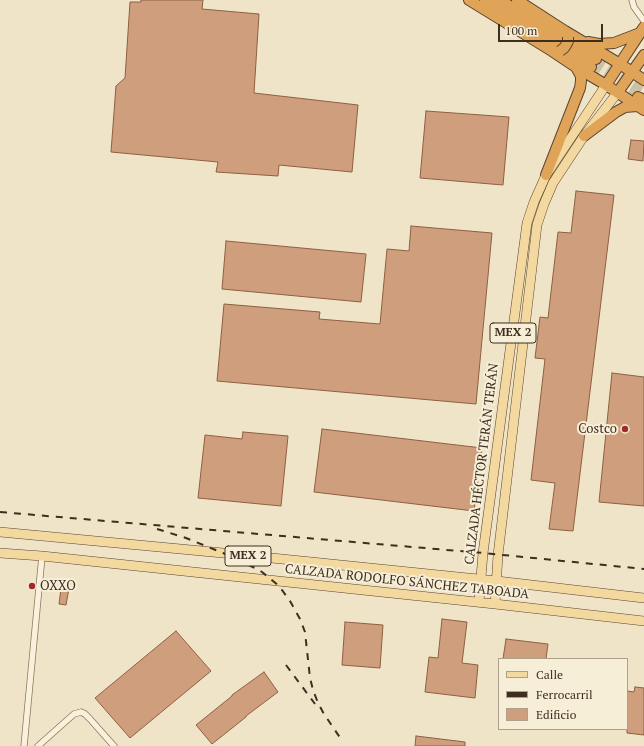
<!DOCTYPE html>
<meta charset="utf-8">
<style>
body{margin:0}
#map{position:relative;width:644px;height:746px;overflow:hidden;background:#f0e4c8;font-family:"PT Serif",serif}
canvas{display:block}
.legend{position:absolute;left:498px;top:658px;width:130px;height:72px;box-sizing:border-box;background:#f7eed8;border:1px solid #ada18e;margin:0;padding:5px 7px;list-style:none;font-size:12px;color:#3d2e20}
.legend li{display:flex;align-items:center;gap:8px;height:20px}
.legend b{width:20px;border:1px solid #ada18e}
.scale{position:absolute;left:498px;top:24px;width:105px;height:18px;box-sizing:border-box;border:2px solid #3d2e20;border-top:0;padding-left:5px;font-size:12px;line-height:14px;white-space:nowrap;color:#3d2e20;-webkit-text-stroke:3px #f7eed8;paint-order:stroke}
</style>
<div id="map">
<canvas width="644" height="746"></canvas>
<ul class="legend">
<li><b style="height:5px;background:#f3d9a0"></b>Calle</li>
<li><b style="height:5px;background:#3d2e20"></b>Ferrocarril</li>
<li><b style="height:11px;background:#cf9f7d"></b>Edificio</li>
</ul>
<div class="scale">100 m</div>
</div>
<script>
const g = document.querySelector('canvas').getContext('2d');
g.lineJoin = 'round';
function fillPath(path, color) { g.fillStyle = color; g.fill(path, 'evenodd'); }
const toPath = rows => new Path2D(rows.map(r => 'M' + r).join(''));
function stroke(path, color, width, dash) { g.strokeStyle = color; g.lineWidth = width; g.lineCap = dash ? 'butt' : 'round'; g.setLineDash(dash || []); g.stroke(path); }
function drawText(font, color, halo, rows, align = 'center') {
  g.font = font + ' "PT Serif",serif'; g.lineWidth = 4; g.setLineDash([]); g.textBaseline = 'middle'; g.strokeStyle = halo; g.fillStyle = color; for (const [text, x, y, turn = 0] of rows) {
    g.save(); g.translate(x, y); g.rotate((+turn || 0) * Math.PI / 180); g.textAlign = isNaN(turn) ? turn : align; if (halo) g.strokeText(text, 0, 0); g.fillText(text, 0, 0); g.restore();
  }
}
const building = toPath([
 [141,0,203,0,202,9,259,14,254,93,358,105,352,172,279,165,278,176,216,172,218,162,111,152,116,86,125,78,130,2,141,2,141,0],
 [426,111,509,117,503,185,420,178,426,111],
 [631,140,644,141,643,161,628,159,631,140],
 [576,191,614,195,573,531,549,529,555,483,531,480,545,359,535,358,540,317,548,318,558,232,571,233,576,191],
 [411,226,492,233,476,404,217,381,224,304,320,312,319,319,380,324,387,249,409,251,411,226],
 [226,241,366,254,361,302,222,289,226,241],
 [612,373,644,377,644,506,599,502,612,373],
 [322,429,482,448,474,511,314,492,322,429],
 [243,432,288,436,281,506,198,498,205,435,242,439,243,432],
 [62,581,70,583,66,605,59,604,62,581],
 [442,619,467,622,462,663,478,665,475,698,425,692,429,657,438,658,442,619],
 [345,622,383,625,380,668,342,665,345,622],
 [176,631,211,671,130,738,95,698,176,631],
 [506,639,548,644,546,659,503,659,506,639],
 [264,672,278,692,246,716,246,717,212,744,196,725,232,696,232,695,264,672],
 [635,687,644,688,644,735,627,733,627,691,634,692,635,687],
 [416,736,465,742,465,746,415,746,416,736]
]);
fillPath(building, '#cf9f7d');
stroke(building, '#8d5f41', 1);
stroke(toPath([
 [596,59,644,90],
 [591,67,638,97]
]), '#ccc0a6', 10, [10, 5]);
const street = toPath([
 [632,0,634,7,644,21],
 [24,746,42,556],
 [38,746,74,714,81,712,85,714,90,719,114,746]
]);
const primary = toPath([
 [0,532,223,553,497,581,644,598],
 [0,553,42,556,495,604,644,621],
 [479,602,483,553,527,223,534,202,546,175,606,85],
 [495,604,498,555,537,225,544,204,553,183,584,136,618,92]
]);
const highway = toPath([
 [469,0,552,51,576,67,606,85,644,110],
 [485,0,591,67],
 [500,0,596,59],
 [517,0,565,31,620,64,644,80],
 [588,42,599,44,614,43,640,33],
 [606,85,644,27],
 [618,92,644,55],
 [638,97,644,100],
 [584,136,616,112,625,107,637,106],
 [546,175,580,88,581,81,581,76,576,67]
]);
stroke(street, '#8d765c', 7);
stroke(primary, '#5b4430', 10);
stroke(highway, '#5b4430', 12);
stroke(street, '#faf1dc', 5.5);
stroke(primary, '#f3d9a0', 9);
stroke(highway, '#e0a458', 10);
stroke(toPath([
 [0,512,483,553,644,569],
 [157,529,186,538,223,553,255,568,262,572,279,586,290,601,300,619,305,632,310,678,313,690,318,703,324,714,343,742],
 [286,665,315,704]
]), '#3d2e20', 2, [7, 7]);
const highwayBridge = toPath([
 [560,51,564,48,566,45,568,41,568,37]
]);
stroke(highwayBridge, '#5b4430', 12, []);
stroke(highwayBridge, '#e0a458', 10);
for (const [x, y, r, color] of [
 [625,429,4,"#9e2a2b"],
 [32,586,4,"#9e2a2b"]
]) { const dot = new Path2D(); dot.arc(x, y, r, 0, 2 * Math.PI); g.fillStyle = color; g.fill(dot); stroke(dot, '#f7eed8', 1.5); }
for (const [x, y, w] of [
 [513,333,46],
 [248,556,46]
]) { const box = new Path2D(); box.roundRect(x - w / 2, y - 10, w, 20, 3); g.fillStyle = '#f7eed8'; g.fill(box); stroke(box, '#3d2e20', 1); }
drawText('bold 12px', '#3d2e20', null, [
 ["MEX 2",513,333],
 ["MEX 2",248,556]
]);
drawText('13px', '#3d2e20', '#f7eed8', [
 ["Costco",617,429],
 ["OXXO",40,586,"left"]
], 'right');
drawText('13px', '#3d2e20', '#f7eed8', [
 ["CALZADA HÉCTOR TERÁN TERÁN",482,464,-83],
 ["CALZADA RODOLFO SÁNCHEZ TABOADA",407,582,6]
]);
</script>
